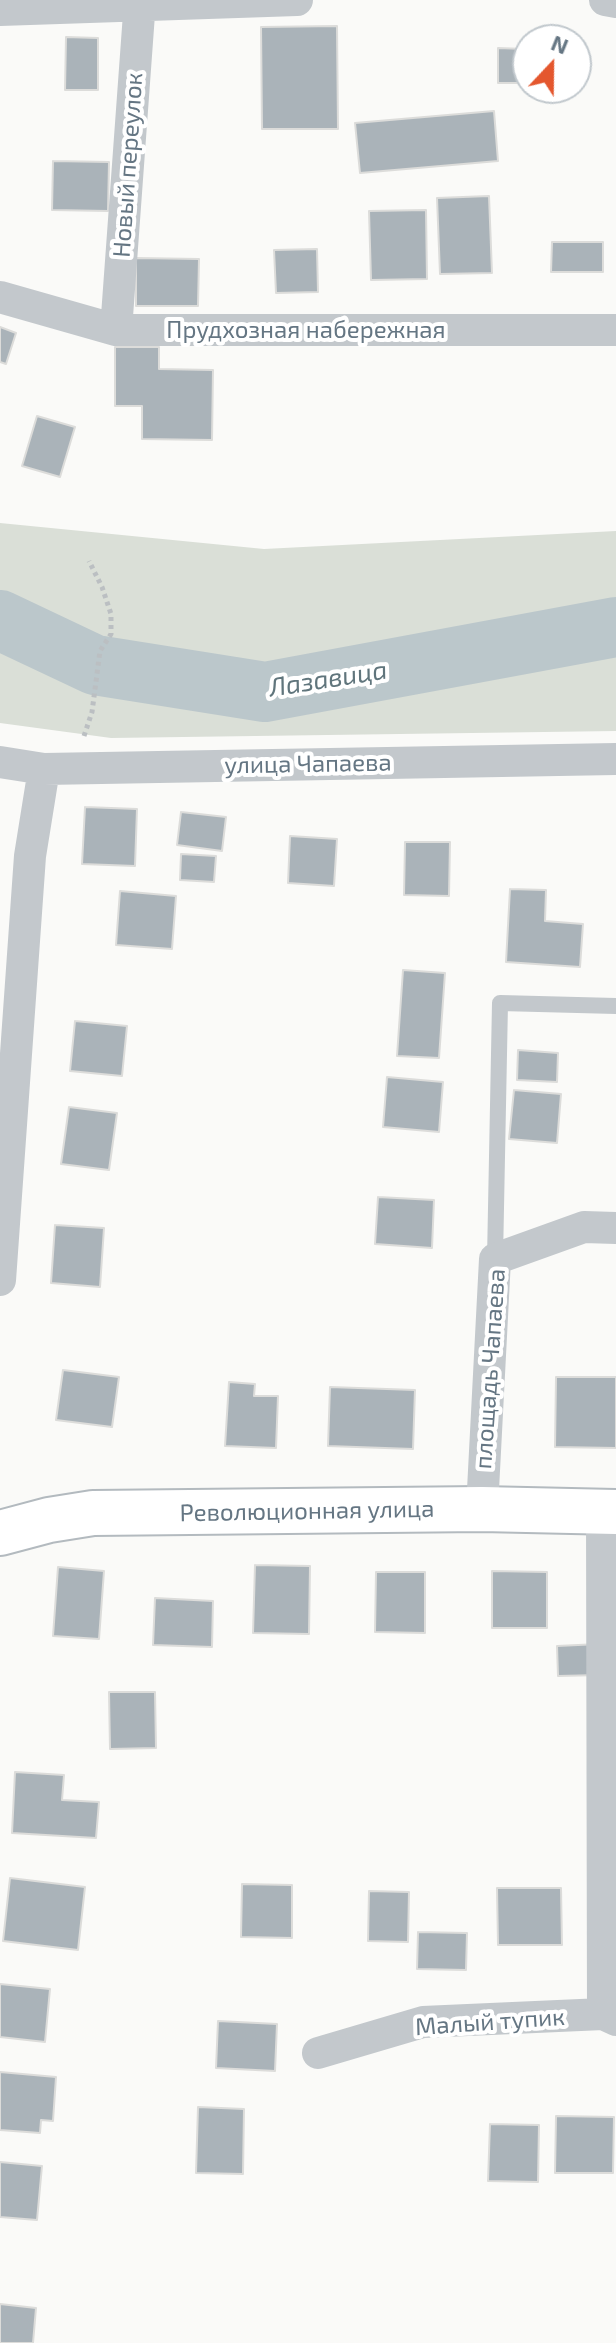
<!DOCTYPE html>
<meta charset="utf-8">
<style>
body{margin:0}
#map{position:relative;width:616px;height:2343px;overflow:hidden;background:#fafaf8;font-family:"Exo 2",sans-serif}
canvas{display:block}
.north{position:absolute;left:512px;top:24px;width:80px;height:80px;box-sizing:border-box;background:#fff;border:2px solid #c1c8cd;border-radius:50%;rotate:22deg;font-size:22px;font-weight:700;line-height:32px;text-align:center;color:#657683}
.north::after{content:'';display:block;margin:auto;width:28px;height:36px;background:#e4572e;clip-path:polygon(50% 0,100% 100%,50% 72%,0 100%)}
</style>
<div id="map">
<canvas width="616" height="2343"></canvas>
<div class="north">N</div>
</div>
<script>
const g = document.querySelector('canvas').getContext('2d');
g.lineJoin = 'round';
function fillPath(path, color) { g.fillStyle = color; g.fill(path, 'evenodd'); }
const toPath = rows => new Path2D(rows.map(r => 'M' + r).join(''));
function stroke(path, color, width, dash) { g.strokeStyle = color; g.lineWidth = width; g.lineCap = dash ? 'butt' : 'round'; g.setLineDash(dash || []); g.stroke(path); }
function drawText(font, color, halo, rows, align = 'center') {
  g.font = font + ' "Exo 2",sans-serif'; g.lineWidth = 8; g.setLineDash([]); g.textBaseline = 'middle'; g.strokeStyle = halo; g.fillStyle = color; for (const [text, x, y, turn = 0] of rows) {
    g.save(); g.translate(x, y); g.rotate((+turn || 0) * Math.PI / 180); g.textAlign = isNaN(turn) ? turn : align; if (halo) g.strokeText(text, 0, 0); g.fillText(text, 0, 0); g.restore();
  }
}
fillPath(toPath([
 [0,523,264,549,616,531,616,731,111,738,0,723]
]), '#dadfd7');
stroke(toPath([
 [0,620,95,665,265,692,616,627]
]), '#bbc7cb', 60);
const building = toPath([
 [337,26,338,129,262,129,261,27,337,26],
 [66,37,98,38,98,90,65,90,66,37],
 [498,48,525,49,525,83,498,83,498,48],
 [494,111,498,161,360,173,355,123,494,111],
 [53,161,109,162,108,211,52,210,53,161],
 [489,196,492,273,440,274,437,198,489,196],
 [426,210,427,279,371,280,369,211,426,210],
 [552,242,603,242,603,272,551,272,552,242],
 [317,249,318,292,276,293,274,250,317,249],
 [136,258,199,259,198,306,136,306,136,258],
 [0,327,16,333,6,364,0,362,0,327],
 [115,347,159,347,159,369,213,370,212,440,142,439,142,406,115,406,115,347],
 [37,416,75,427,60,477,22,466,37,416],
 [85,807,137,809,135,866,82,864,85,807],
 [181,812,226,817,222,851,177,845,181,812],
 [290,836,337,839,334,886,288,883,290,836],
 [405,842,450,842,449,896,404,895,405,842],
 [181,854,216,856,214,882,180,880,181,854],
 [510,889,546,890,545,921,583,924,580,967,506,962,510,889],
 [120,891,176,896,172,949,116,945,120,891],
 [403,970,445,973,439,1058,397,1056,403,970],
 [75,1021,127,1026,122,1076,70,1071,75,1021],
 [518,1050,558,1053,557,1082,517,1080,518,1050],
 [387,1077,443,1082,439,1132,383,1127,387,1077],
 [514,1090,561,1094,557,1143,509,1139,514,1090],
 [69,1107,117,1113,109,1170,61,1164,69,1107],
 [378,1197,434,1200,432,1248,375,1244,378,1197],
 [55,1225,104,1228,100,1287,51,1283,55,1225],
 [63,1370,119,1377,112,1427,56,1420,63,1370],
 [556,1377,616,1377,616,1448,555,1447,556,1377],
 [229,1382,255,1384,254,1396,278,1396,276,1448,225,1446,229,1382],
 [330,1387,415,1390,413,1449,328,1446,330,1387],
 [255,1565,310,1566,309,1634,253,1633,255,1565],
 [58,1567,104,1571,99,1639,53,1636,58,1567],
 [492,1571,547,1572,547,1628,492,1628,492,1571],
 [376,1572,425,1572,425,1633,375,1632,376,1572],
 [155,1598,213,1601,212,1647,153,1645,155,1598],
 [599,1644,600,1675,558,1676,557,1646,599,1644],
 [109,1692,155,1692,156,1748,110,1749,109,1692],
 [15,1772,64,1775,62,1800,99,1802,96,1838,12,1833,15,1772],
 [10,1878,85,1887,78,1950,3,1941,10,1878],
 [242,1884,292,1885,292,1938,241,1937,242,1884],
 [497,1888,561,1888,562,1945,498,1945,497,1888],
 [369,1891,409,1892,408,1942,368,1941,369,1891],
 [418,1932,467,1933,466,1970,417,1969,418,1932],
 [0,1984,50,1989,45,2042,0,2037,0,1984],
 [218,2021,277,2024,275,2071,216,2068,218,2021],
 [0,2072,56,2077,53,2121,41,2120,40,2133,0,2130,0,2072],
 [198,2107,244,2109,243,2174,196,2173,198,2107],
 [556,2116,614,2117,613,2173,555,2173,556,2116],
 [490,2124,539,2125,538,2182,488,2181,490,2124],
 [0,2162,42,2166,37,2220,0,2217,0,2162],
 [0,2304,36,2308,33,2343,0,2343,0,2304]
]);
fillPath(building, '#aab3b9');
stroke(building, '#dcdcda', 2);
const secondary = toPath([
 [0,1533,49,1520,93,1513,482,1509,616,1512]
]);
stroke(secondary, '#b3babf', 48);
stroke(toPath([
 [84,736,92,712,100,651,111,634,111,614,102,587,89,561]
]), '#bbbfc2', 5, [4, 4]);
stroke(toPath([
 [495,1259,500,1003,616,1006]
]), '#c3c8cc', 16);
stroke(toPath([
 [605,0,616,2],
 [0,10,297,0],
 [0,297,116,330,616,330],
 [116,330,140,0],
 [0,762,44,769,616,759],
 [0,1280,30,856,44,769],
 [482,1509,495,1259,584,1227,616,1228],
 [602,1512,603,2014],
 [318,2053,423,2022,603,2014,616,2020]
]), '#c3c8cc', 32);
stroke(secondary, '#fff', 44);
drawText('24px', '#657683', '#fff', [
 ["Новый переулок",128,165,-86],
 ["Прудхозная набережная",306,330],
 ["улица Чапаева",308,764,-1],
 ["площадь Чапаева",490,1369,-86],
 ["Революционная улица",307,1511,-1],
 ["Малый тупик",490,2022,-4]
]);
drawText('italic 26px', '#60757c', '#fff', [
 ["Лазавица",328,679,-9]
]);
</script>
